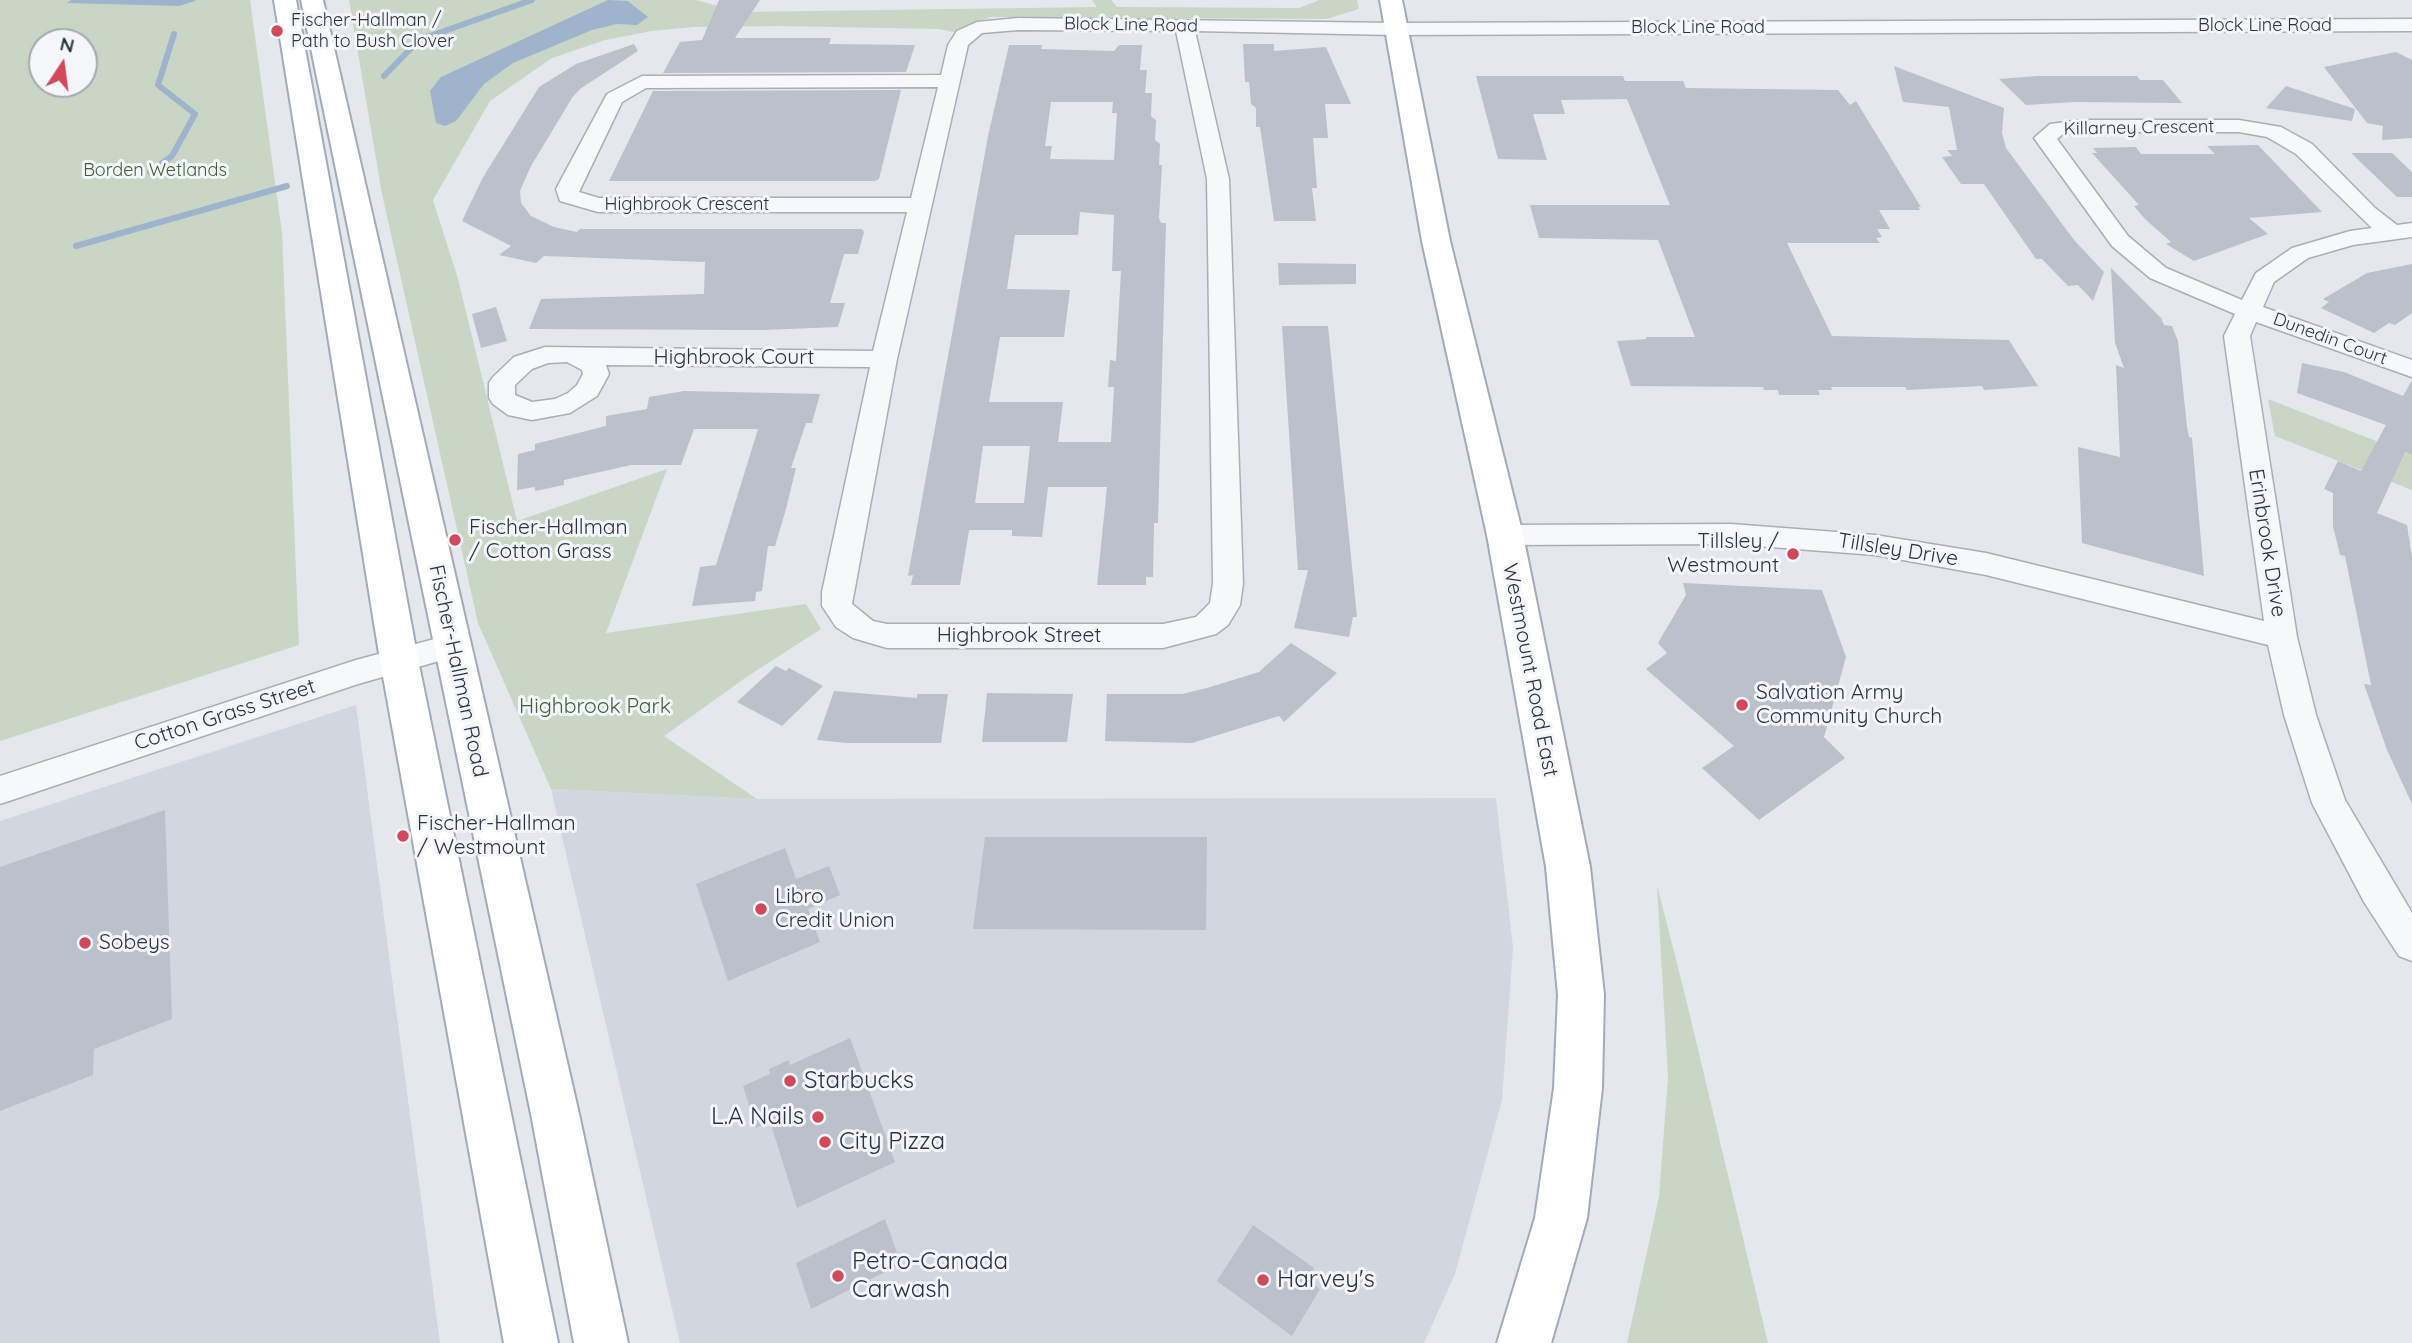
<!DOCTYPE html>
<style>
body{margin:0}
#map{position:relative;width:2412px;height:1343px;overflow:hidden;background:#e4e7ec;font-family:Quicksand,sans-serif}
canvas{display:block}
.north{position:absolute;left:28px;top:28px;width:70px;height:70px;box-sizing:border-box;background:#f4f6f9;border:2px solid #a4a8b1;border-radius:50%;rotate:13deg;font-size:19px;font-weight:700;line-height:28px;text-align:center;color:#2b3445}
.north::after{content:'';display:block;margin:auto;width:24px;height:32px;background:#d1495b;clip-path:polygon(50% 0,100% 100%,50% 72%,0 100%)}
</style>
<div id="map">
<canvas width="2412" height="1343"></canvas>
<div class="north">N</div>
</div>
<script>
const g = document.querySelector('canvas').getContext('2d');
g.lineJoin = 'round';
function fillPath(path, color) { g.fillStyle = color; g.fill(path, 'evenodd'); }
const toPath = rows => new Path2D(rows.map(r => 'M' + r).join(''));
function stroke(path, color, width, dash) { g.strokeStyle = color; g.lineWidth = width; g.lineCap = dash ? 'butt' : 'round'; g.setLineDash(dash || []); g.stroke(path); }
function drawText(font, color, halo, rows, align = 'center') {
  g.font = font + ' Quicksand,sans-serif'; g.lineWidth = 6; g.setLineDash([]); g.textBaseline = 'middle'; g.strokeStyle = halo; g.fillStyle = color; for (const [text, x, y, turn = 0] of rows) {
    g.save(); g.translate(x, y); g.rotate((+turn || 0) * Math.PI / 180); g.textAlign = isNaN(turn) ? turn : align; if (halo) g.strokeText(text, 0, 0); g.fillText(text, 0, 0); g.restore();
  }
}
fillPath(toPath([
 [356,705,440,1343,0,1343,0,821],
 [551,789,757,799,1496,798,1513,948,1502,1100,1455,1274,1424,1343,680,1343]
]), '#d2d6de');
fillPath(toPath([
 [0,0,250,0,282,233,299,645,0,741],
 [42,42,84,42,84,84,42,84],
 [349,0,696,0,740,12,1097,7,1092,0,1111,0,1117,7,1299,8,1320,0,1357,0,1359,9,1326,19,990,17,954,32,938,29,779,26,693,27,652,31,605,40,552,58,490,101,433,200,458,279,517,521,667,469,606,633,806,604,821,629,748,676,664,736,757,799,551,789,478,623,382,194],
 [2268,399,2412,455,2412,490,2275,436],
 [1657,885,1686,999,1768,1343,1627,1343,1659,1197,1668,1077]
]), '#c9d6c5');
fillPath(toPath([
 [71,0,195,0,195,1,179,6,67,3],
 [608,0,628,1,648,17,637,25,617,24,592,30,513,63,484,84,456,121,445,126,436,123,430,91,441,77]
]), '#9fb4cc');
stroke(toPath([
 [384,76,419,40,532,0],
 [150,172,172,156,195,114,158,85,174,34],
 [76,246,287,186]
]), '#9fb4cc', 6);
fillPath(toPath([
 [719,0,760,0,735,38,831,38,829,44,915,45,906,72,663,73,680,42,702,40],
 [634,44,638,51,580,89,572,98,531,166,520,191,521,203,531,216,554,227,577,232,580,229,862,229,864,232,858,254,844,254,830,303,845,303,838,327,763,330,529,329,541,299,704,294,705,262,544,256,536,263,499,255,511,246,462,221,482,179,539,87,576,64],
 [1243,44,1274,44,1274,51,1326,47,1351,104,1325,104,1328,138,1313,138,1317,188,1312,188,1316,221,1274,221,1260,127,1256,127,1256,108,1251,104,1249,82,1245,82],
 [1009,45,1042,45,1041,49,1114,51,1119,45,1142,45,1140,70,1147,70,1145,93,1152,93,1151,116,1156,120,1155,140,1160,144,1159,165,1162,165,1159,218,1161,223,1166,223,1158,523,1154,523,1153,577,1146,577,1146,585,1097,585,1107,487,1048,487,1042,537,1012,536,1012,530,969,530,960,585,911,585,913,575,908,576,988,136],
 [1051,102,1113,102,1112,113,1117,113,1114,160,1050,159,1052,146,1045,146],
 [1080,212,1114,215,1112,271,1121,271,1116,361,1110,360,1108,387,1114,387,1111,442,1058,442,1063,402,989,402,1000,337,1064,337,1070,290,1007,289,1015,235,1078,235],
 [983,446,1030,446,1024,503,975,503],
 [2396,52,2412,60,2412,138,2382,140,2383,126,2367,123,2324,67],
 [1894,66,2004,108,2002,133,2006,148,2074,240,2104,272,2093,301,2078,285,2068,286,2042,259,2036,259,1984,184,1961,184,1942,157,1952,156,1947,150,1957,150,1949,107,1903,102],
 [1476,76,1623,76,1625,81,1683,81,1686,88,1838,90,1850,105,1856,101,1921,207,1918,207,1920,210,1879,210,1890,229,1877,229,1882,237,1876,238,1880,243,1787,243,1832,336,2009,340,2038,386,1984,390,1982,386,1907,390,1905,387,1831,387,1832,390,1818,390,1820,395,1779,395,1778,390,1764,390,1763,387,1631,386,1617,341,1647,339,1646,337,1695,337,1658,240,1539,238,1530,205,1670,205,1627,99,1561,100,1565,114,1533,114,1547,160,1498,159],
 [2037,76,2137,76,2140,80,2163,80,2182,103,2074,102,2026,105,1999,79],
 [2286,86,2355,109,2352,121,2266,108],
 [901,90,879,179,875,181,609,181,653,91],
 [2258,145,2322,212,2249,218,2268,234,2194,261,2166,244,2171,242,2145,219,2134,206,2139,205,2092,153,2097,153,2093,148,2136,147,2141,154,2215,154,2207,146],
 [2351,153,2392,153,2412,172,2412,197,2397,197],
 [1278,263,1356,264,1356,284,1279,285],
 [2412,264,2412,313,2395,325,2389,323,2374,333,2321,308,2329,302,2323,299,2367,273],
 [2111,268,2161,318,2164,325,2172,326,2178,341,2187,427,2189,437,2192,438,2204,576,2082,543,2078,447,2120,457,2116,365,2124,368,2115,343],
 [496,307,507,341,481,348,472,314],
 [1282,326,1328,326,1357,617,1353,617,1349,637,1294,628,1308,570,1298,570],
 [2302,363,2344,372,2403,396,2412,380,2412,455,2405,452,2377,513,2407,525,2412,558,2412,804,2387,750,2364,684,2371,685,2345,556,2340,555,2333,526,2333,493,2324,489,2338,461,2361,471,2386,425,2297,393],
 [684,391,820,394,812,423,806,423,791,468,796,468,786,509,775,546,768,546,762,591,756,592,755,601,692,606,700,567,716,565,758,429,694,429,681,465,631,465,564,480,564,485,535,491,535,487,517,490,518,454,535,450,535,444,606,426,606,416,647,409,649,397],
 [1683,583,1822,590,1846,657,1824,737,1845,758,1759,820,1702,768,1734,746,1646,669,1667,653,1658,643,1686,595],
 [1291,643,1337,673,1284,722,1279,716,1192,743,1105,741,1107,694,1182,694,1207,688,1259,672],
 [776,666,786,671,789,668,823,686,782,726,737,702],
 [834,691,917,698,917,694,948,694,941,743,847,743,817,740],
 [987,693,1073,694,1067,742,982,742],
 [165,810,172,1019,94,1049,93,1075,0,1111,0,867],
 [985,837,1207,837,1206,930,973,929],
 [785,848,796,879,829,866,840,895,808,909,820,942,728,981,696,884],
 [850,1038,895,1162,797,1208,770,1121,756,1128,743,1086,770,1074,769,1069,789,1060,790,1065],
 [885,1219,901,1264,811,1309,796,1263],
 [1253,1225,1314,1268,1307,1280,1320,1289,1292,1336,1217,1281]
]), '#bbc0ca');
const minor = toPath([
 [1018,18,1395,23,2412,19,2412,31,1395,35,1195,31,1229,179,1243,583,1240,605,1228,625,1216,634,1163,648,887,648,853,638,836,627,822,606,822,592,870,367,606,365,609,374,597,396,570,413,532,420,508,415,493,404,489,398,489,383,493,377,514,357,545,347,873,351,907,212,598,212,560,201,556,189,607,94,642,76,941,75,948,45,957,31,977,22,1018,18],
 [1018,30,1176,31,1207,179,1213,583,1210,603,1196,617,1163,624,887,624,873,621,852,604,897,359,968,45,982,33,1018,30],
 [938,87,911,198,599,198,579,192,622,102,646,88,938,87],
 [567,362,582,370,583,374,577,385,568,393,555,399,532,402,515,395,515,385,532,369,548,363,567,362],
 [2083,120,2239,120,2281,127,2312,144,2375,208,2397,225,2412,223,2412,237,2353,245,2308,258,2274,282,2263,307,2412,360,2412,377,2256,322,2250,336,2297,637,2316,715,2345,800,2412,913,2412,961,2399,956,2364,902,2312,803,2284,715,2268,645,1986,575,1875,555,1731,544,1505,545,1495,542,1491,535,1495,528,1505,525,1731,524,1875,535,1986,553,2264,621,2224,336,2235,314,2150,278,2112,246,2034,138,2050,124,2083,120],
 [2083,132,2239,132,2267,137,2296,154,2372,228,2350,231,2292,248,2256,273,2242,300,2166,268,2128,236,2057,139,2063,134,2083,132],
 [453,634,464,638,469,646,464,654,358,684,0,804,0,776,356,660,453,634]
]);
const major = toPath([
 [274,0,296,0,418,660,558,1343,504,1343,380,660,274,0],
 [301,0,323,0,579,1114,628,1343,574,1343,531,1114,301,0],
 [1380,0,1402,0,1450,241,1523,535,1590,867,1604,995,1602,1088,1587,1218,1551,1343,1497,1343,1535,1218,1554,1088,1558,995,1546,867,1487,535,1422,241,1380,0]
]);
stroke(minor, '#a9aeb7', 3);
stroke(major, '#a3abb8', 4);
fillPath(minor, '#f7f8fa');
fillPath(major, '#fff');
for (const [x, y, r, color] of [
 [277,31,7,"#d1495b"],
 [455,540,7,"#d1495b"],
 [1793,554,7,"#d1495b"],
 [1742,705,7,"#d1495b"],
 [403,836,7,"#d1495b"],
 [761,909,7,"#d1495b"],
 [85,943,7,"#d1495b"],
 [790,1081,7,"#d1495b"],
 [818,1117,7,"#d1495b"],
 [825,1142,7,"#d1495b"],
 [838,1276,7,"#d1495b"],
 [1263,1280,7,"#d1495b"]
]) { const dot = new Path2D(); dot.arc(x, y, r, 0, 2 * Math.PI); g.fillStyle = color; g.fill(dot); stroke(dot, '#f4f6f9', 2.5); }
drawText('18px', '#2b3445', '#f4f6f9', [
 ["Fischer-Hallman /",291,21],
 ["Path to Bush Clover",291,42]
], 'left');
drawText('18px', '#2b3445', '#f4f6f9', [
 ["Block Line Road",1131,25,1],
 ["Block Line Road",2265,26],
 ["Block Line Road",1698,28],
 ["Killarney Crescent",2139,128,-1],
 ["Highbrook Crescent",687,205],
 ["Dunedin Court",2330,339,20]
]);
drawText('18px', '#3f6138', '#f4f6f9', [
 ["Borden Wetlands",155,171]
]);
drawText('21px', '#2b3445', '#f4f6f9', [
 ["Highbrook Court",734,358],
 ["Erinbrook Drive",2267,543,81],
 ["Tillsley Drive",1898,550,9],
 ["Highbrook Street",1019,636],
 ["Westmount Road East",1530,670,79],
 ["Fischer-Hallman Road",458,671,78],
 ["Cotton Grass Street",225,715,-18]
]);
drawText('21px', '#2b3445', '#f4f6f9', [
 ["Fischer-Hallman",469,528],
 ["/ Cotton Grass",469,552],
 ["Tillsley /",1779,542,"right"],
 ["Westmount",1779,566,"right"],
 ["Salvation Army",1756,693],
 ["Community Church",1756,717],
 ["Fischer-Hallman",417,824],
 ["/ Westmount",417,848],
 ["Libro",775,897],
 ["Credit Union",775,921],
 ["Sobeys",99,943]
], 'left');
drawText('21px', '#3f6138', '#f4f6f9', [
 ["Highbrook Park",595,707]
]);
drawText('24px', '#2b3445', '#f4f6f9', [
 ["Starbucks",804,1081],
 ["L.A Nails",804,1117,"right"],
 ["City Pizza",839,1142],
 ["Petro-Canada",852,1262],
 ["Carwash",852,1290],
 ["Harvey's",1277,1280]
], 'left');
</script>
